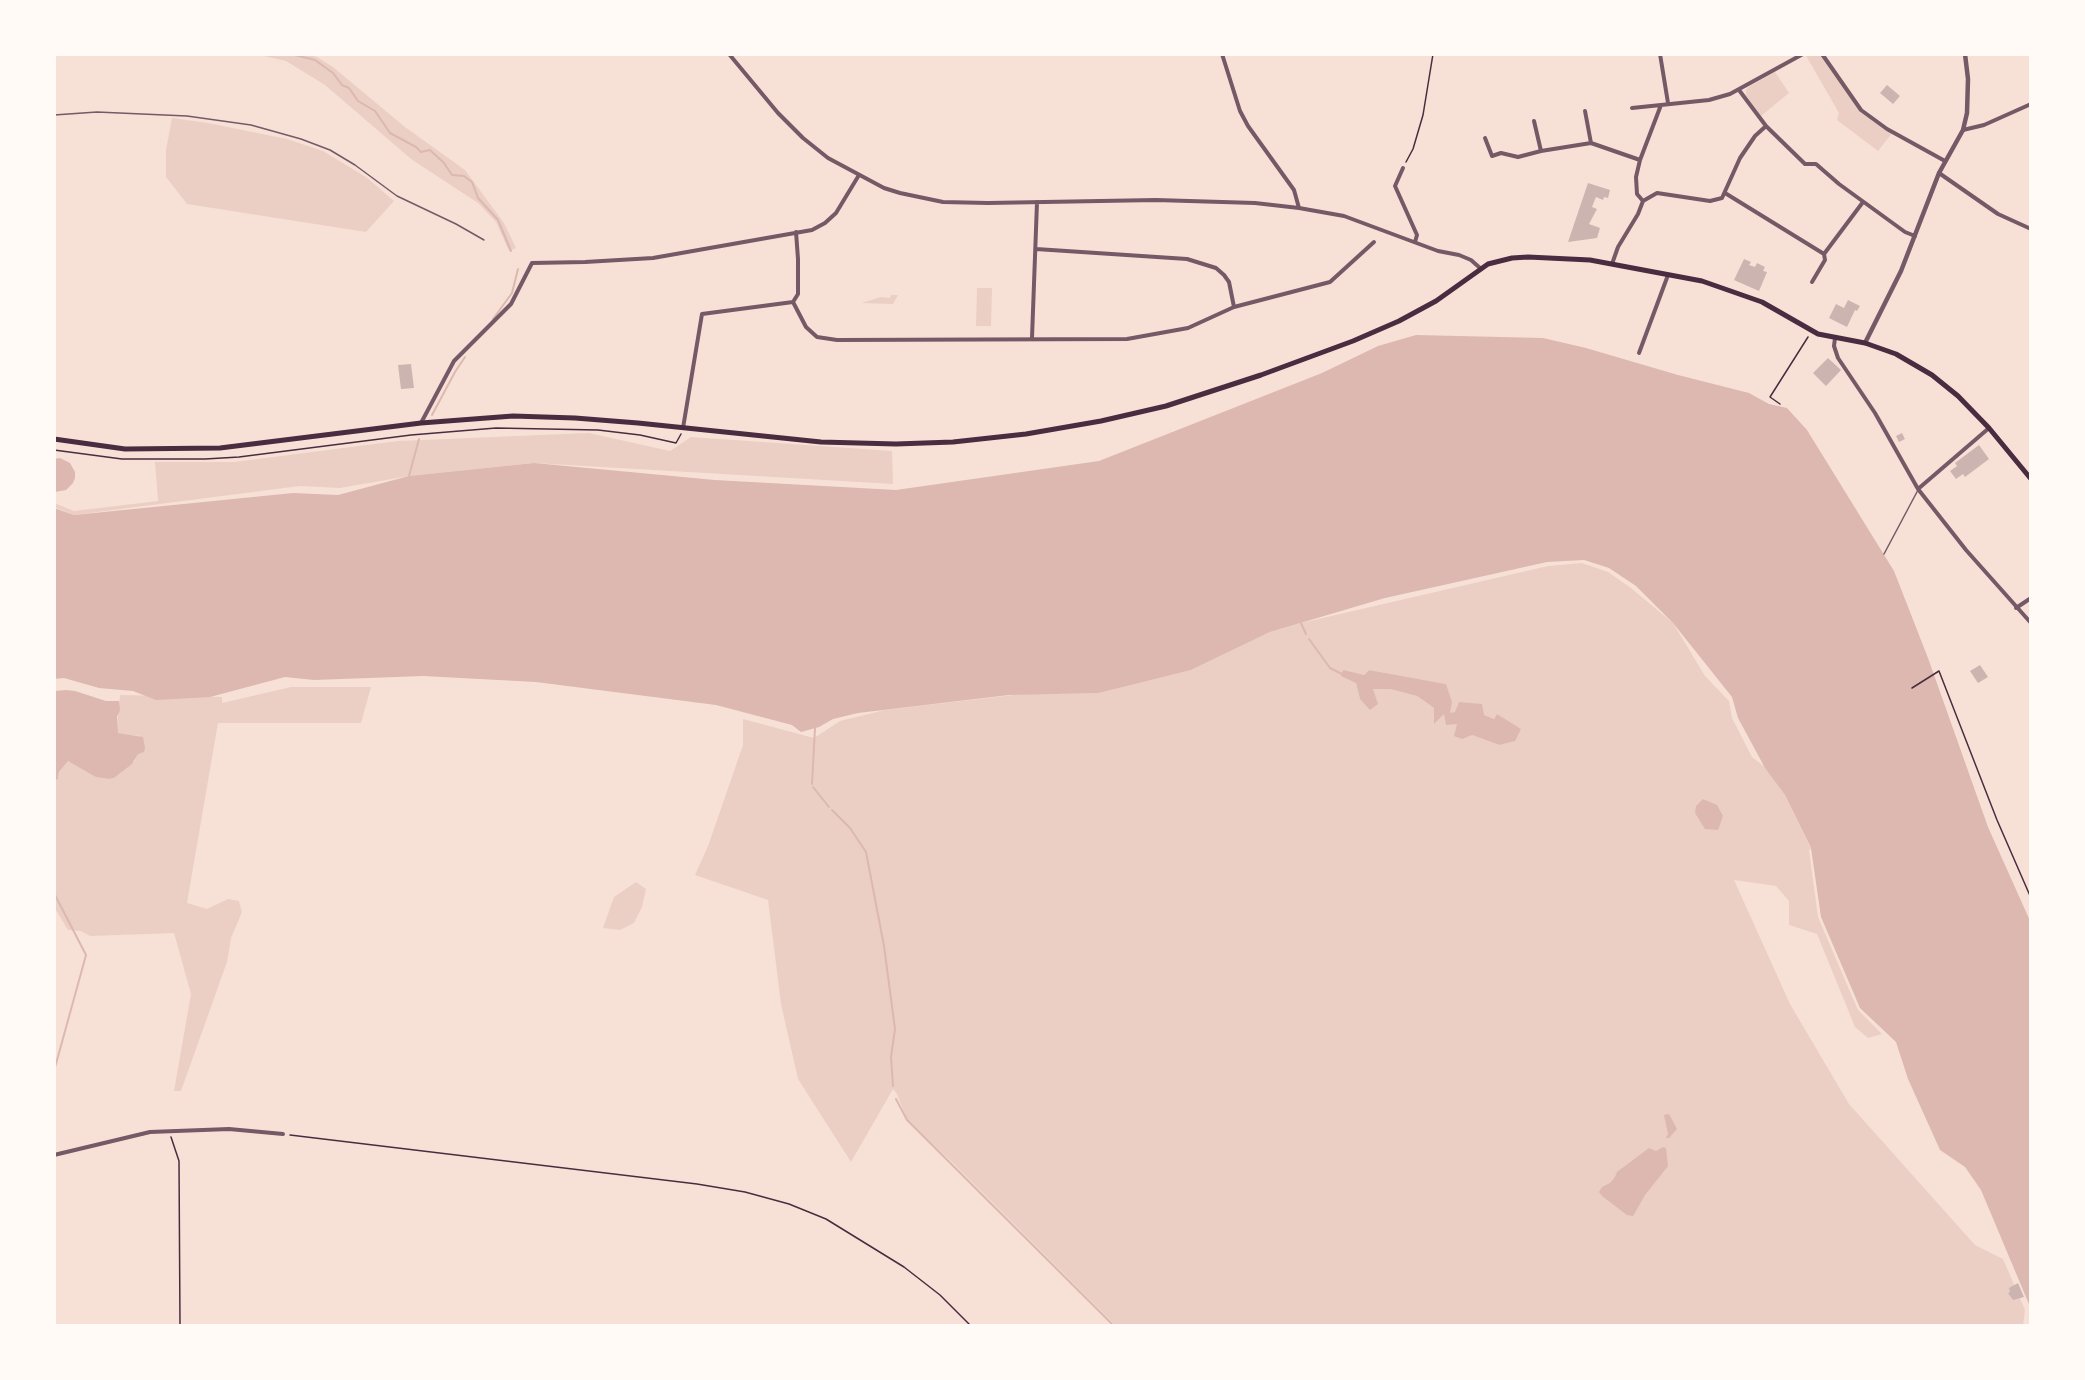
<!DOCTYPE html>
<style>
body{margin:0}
#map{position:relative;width:2085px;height:1380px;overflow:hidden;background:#f7e1d7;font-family:Roboto,sans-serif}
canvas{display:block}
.frame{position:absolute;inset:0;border:56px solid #fffaf5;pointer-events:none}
</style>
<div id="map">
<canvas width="2085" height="1380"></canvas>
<div class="frame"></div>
</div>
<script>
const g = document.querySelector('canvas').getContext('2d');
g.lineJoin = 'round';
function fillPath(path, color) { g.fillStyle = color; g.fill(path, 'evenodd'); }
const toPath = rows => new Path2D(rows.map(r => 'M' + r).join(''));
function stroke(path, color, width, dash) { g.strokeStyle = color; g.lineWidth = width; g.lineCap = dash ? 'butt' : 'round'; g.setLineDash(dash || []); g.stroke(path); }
fillPath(toPath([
 [255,54,307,54,317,57,333,67,405,127,465,170,504,223,516,248,509,251,496,222,478,203,411,159,325,85,286,61],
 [1805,54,1822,54,1861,109,1893,132,1878,151,1837,120,1839,113],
 [1775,72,1789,93,1761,116,1746,95,1746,90,1750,86],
 [172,118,208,123,287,139,323,151,366,177,394,201,366,232,187,204,166,177,166,150],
 [977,288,992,288,991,326,976,326],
 [891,295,898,295,893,304,861,303,881,297,890,298],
 [589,433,670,451,691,437,892,451,893,484,534,463,409,476,340,488,300,486,74,515,54,507,54,503,74,511,158,501,155,462,234,462,398,441],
 [1582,563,1608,572,1631,588,1673,623,1705,676,1729,701,1732,718,1752,757,1766,768,1785,795,1811,849,1809,850,1818,917,1858,1010,1882,1034,1868,1038,1855,1027,1817,934,1789,925,1789,901,1776,886,1734,880,1790,1004,1849,1104,1975,1245,2003,1259,2025,1310,2023,1326,1116,1326,954,1164,907,1120,897,1094,893,1089,851,1162,798,1079,781,1004,768,900,695,875,708,846,743,745,743,719,814,738,840,721,885,710,1022,694,1091,693,1191,670,1270,632,1301,623,1548,566],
 [1369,670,1446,684,1450,714,1455,712,1484,715,1494,719,1497,714,1521,730,1499,745,1472,735,1444,713,1435,723,1434,708,1417,696,1390,689,1373,689,1360,699,1356,683],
 [291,687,371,687,361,723,218,723,187,903,207,909,228,899,239,901,242,912,231,938,227,962,181,1091,174,1091,191,994,174,933,90,936,81,931,68,930,54,907,54,781,58,779,59,772,68,761,102,778,109,779,114,778,135,761,140,736,122,734,118,733,117,728,120,695,222,697,222,703],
 [636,882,646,889,642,907,634,923,620,930,603,928,614,897]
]), '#ebcfc5');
fillPath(toPath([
 [1416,335,1543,338,1586,348,1678,375,1749,393,1769,404,1787,408,1807,430,1894,571,1928,658,1988,827,2031,923,2031,1309,1981,1190,1965,1167,1940,1150,1908,1079,1896,1042,1860,1008,1821,917,1811,848,1785,795,1765,768,1738,718,1732,697,1673,623,1636,586,1609,568,1584,560,1547,562,1385,598,1270,632,1191,670,1098,693,1009,695,858,713,833,719,819,727,801,732,792,725,716,705,536,682,423,676,314,680,285,677,210,697,156,700,133,691,99,688,64,678,54,679,54,508,74,515,293,493,338,495,409,476,534,463,715,480,896,490,1099,461,1322,373,1378,346],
 [60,458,70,463,75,472,75,478,73,483,66,490,55,492,54,459],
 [1343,670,1364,675,1369,670,1446,684,1452,702,1450,713,1455,712,1459,702,1482,704,1484,715,1494,719,1497,714,1521,729,1515,741,1499,745,1472,735,1462,739,1454,736,1457,724,1446,725,1444,714,1434,724,1434,708,1417,696,1390,689,1373,689,1378,704,1370,710,1360,699,1356,683,1341,676],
 [66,690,75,691,106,701,119,701,120,710,117,717,118,733,143,737,145,748,144,752,138,754,132,764,114,778,109,779,96,777,68,761,59,772,58,779,54,781,54,691],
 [1703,799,1717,805,1723,816,1718,830,1705,829,1695,813,1696,806],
 [1669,1114,1677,1129,1669,1138,1666,1138,1668,1134,1664,1115],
 [1663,1147,1666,1148,1668,1166,1645,1195,1633,1216,1627,1215,1602,1196,1599,1192,1602,1187,1610,1183,1615,1177,1617,1172,1649,1148,1656,1151]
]), '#dcb8b0');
stroke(toPath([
 [291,54,315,60,333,73,342,85,349,88,358,101,375,111,390,133,416,147,421,152,430,150,444,163,452,175,464,176,472,182,478,198,498,220,511,251],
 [493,319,512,293,518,269],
 [432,415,455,372,465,357],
 [409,476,419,439],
 [1301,623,1306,634],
 [1309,639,1330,668,1342,674],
 [812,784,815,728],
 [813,787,829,807],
 [832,810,850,828,866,852,884,946,895,1029,891,1057,893,1086],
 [54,893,86,955,54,1071],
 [896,1099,907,1120,1114,1326]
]), '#dcb8b0', 2);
fillPath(toPath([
 [1887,85,1900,96,1893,104,1880,93],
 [1588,183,1610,190,1608,198,1604,197,1603,200,1596,197,1592,207,1597,209,1589,224,1600,228,1597,238,1568,242],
 [1744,259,1751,262,1749,265,1755,267,1757,263,1765,267,1763,271,1767,272,1759,291,1734,280],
 [1848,300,1860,306,1857,311,1855,310,1847,327,1829,318,1836,304,1844,308],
 [1828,358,1841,370,1826,386,1813,373],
 [411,364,414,388,401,389,398,365],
 [1902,433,1905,439,1899,442,1896,436],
 [1979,445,1989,459,1965,477,1963,474,1956,479,1950,471,1957,466,1955,463],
 [1980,665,1988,677,1978,683,1970,671],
 [2018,1283,2024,1297,2013,1300,2008,1293,2010,1292,2009,1288]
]), '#ccb4b1');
stroke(toPath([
 [1406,162,1413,149,1423,115,1433,54],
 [1780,404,1770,397,1808,337],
 [54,450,122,459,205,459,239,457,411,435,496,428,598,430,640,435,676,443,681,434],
 [1912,688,1939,671,1997,820,2031,898],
 [290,1135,697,1184,745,1192,789,1204,826,1219,904,1267,940,1295,971,1326],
 [171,1137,179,1161,180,1326]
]), '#4a2c40', 1.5);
stroke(toPath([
 [54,115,97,112,187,116,251,125,301,139,330,150,355,165,397,196,456,224,484,240],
 [1884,554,1918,490]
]), '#755966', 1.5);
stroke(toPath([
 [729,54,778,113,803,138,828,158,884,188,900,193,943,202,988,203,1156,200,1255,203,1299,208,1344,216,1438,251,1459,255,1471,260,1480,268],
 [1222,54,1240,111,1248,126,1294,190,1299,208],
 [1660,54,1668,103],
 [1822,54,1861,110,1887,129,1945,161],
 [1739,90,1766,126,1805,164,1816,164,1839,184,1905,232,1915,236],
 [1632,108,1709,100,1730,94,1803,54],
 [1585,111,1591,143],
 [1534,121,1541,151],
 [1963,130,1984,125,2031,104],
 [1485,138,1492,156,1501,153,1518,157,1541,151,1591,143,1640,160],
 [1403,168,1395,186,1417,235,1415,242],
 [1939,173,1998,214,2031,229],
 [1725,193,1824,254,1863,202],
 [1643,201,1657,193,1710,201,1722,198,1740,158,1755,136,1766,126],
 [796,232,798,259,798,294,793,302,806,327,817,337,837,340,1127,339,1188,328,1234,307,1330,282,1374,242],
 [1036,249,1187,259,1216,268,1224,275,1229,282,1234,307],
 [1612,264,1618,247,1638,214,1643,201,1637,194,1636,177,1640,160,1661,105],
 [1812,282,1825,260,1824,254],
 [1032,338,1037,202],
 [1835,338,1834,346,1838,358,1875,413,1918,489,1966,550,2031,623],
 [1639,353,1668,275],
 [421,423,454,361,511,304,532,263,585,262,653,258,812,230,825,223,836,213,859,175],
 [683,428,702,314,793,302],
 [1918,489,1989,428],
 [2016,608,2031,598],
 [54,1155,150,1132,229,1129,283,1134]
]), '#755966', 4);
stroke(toPath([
 [1865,343,1901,271,1939,173,1963,130,1967,113,1968,79,1965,54]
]), '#755966', 4.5);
stroke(toPath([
 [54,439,125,449,220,448,421,423,513,416,575,418,638,423,821,442,896,444,953,442,1026,434,1101,421,1166,406,1261,375,1353,341,1399,321,1436,301,1488,264,1512,258,1528,257,1590,260,1702,281,1762,302,1818,334,1865,343,1896,354,1932,375,1958,396,1989,428,2031,479]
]), '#4a2c40', 5);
</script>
